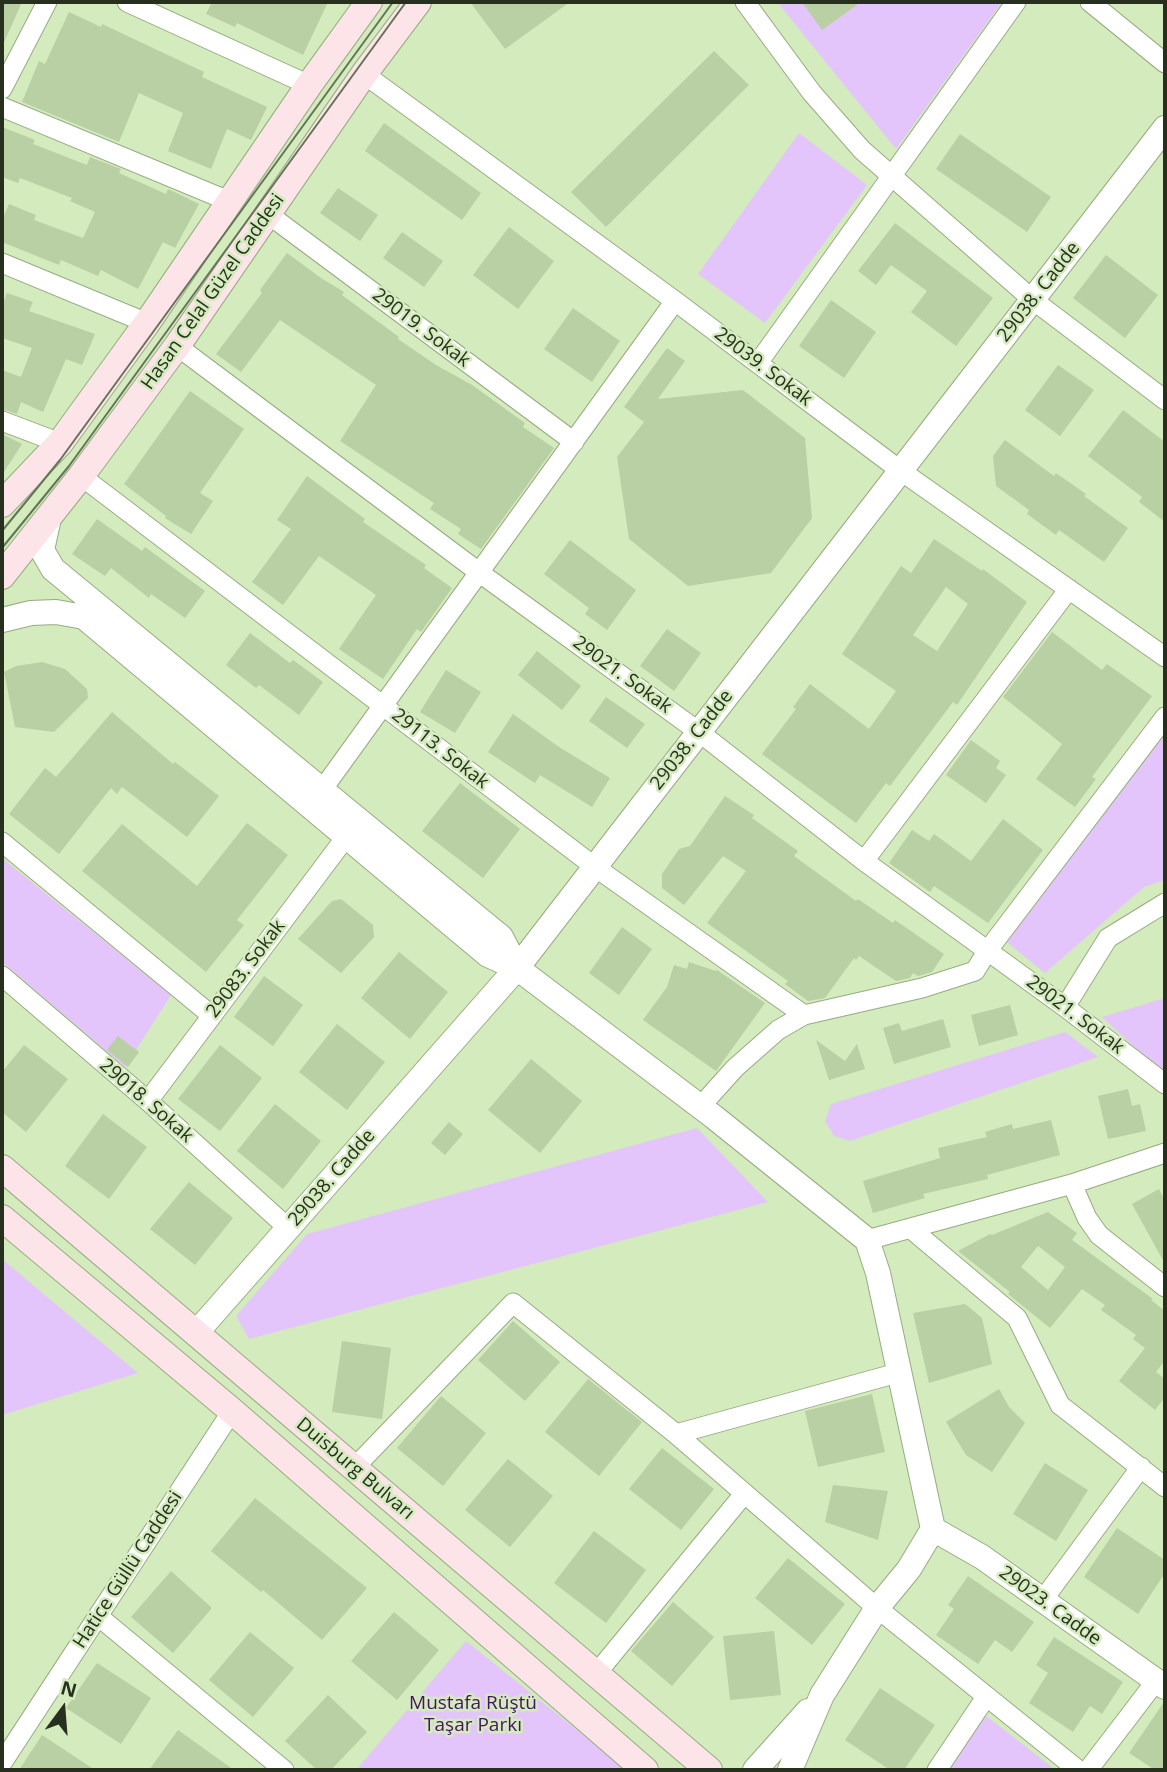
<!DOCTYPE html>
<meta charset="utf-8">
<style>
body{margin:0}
#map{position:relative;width:1167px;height:1772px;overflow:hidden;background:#d4ebbe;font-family:"Open Sans",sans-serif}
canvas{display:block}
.frame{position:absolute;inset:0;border:4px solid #27301e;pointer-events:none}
.north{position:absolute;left:28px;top:1674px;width:70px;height:70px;-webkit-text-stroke:5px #d4ebbe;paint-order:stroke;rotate:16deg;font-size:19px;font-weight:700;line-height:28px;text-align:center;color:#27301e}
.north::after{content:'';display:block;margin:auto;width:24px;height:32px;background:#27301e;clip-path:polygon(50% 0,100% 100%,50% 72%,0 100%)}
</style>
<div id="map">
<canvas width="1167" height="1772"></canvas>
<div class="frame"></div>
<div class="north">N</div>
</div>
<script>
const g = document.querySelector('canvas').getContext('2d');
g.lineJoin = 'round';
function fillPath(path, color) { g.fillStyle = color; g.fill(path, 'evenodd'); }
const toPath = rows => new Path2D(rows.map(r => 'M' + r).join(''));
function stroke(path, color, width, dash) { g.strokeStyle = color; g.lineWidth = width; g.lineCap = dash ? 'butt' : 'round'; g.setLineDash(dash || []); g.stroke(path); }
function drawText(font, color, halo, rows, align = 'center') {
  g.font = font + ' "Open Sans",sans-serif'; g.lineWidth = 5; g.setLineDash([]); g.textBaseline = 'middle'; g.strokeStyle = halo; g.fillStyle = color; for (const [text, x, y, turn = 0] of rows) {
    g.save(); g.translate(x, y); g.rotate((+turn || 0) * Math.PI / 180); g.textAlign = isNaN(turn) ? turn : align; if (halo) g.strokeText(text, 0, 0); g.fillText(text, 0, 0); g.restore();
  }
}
fillPath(toPath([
 [777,2,1002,2,896,149],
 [799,133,867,185,765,323,698,274],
 [1165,734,1165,880,1144,887,1045,973,1004,940],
 [2,858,171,995,125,1067,2,962],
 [1165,998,1165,1069,1160,1071,1102,1017],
 [1065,1032,1098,1057,850,1141,834,1136,825,1121,831,1104],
 [697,1128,768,1202,249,1339,236,1316,307,1234],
 [2,1259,138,1373,2,1415],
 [466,1641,627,1770,356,1770],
 [985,1715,1052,1767,1049,1770,946,1770]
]), '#e3c5fb');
fillPath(toPath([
 [2,2,22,2,2,47],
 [212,2,328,2,303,55,237,23,235,27,206,14],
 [470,2,570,2,505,49],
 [802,2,861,2,822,30],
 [69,12,101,27,102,24,204,72,202,77,267,107,251,140,227,129,211,169,168,151,183,113,139,93,119,142,22,102,39,61,45,64],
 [714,51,749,85,606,227,571,192],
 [384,123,481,193,462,220,365,151],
 [2,127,35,140,33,144,87,165,90,157,121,169,119,173,166,194,168,189,199,204,175,248,163,242,138,289,101,270,98,276,61,260,59,265,2,242,2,220,9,204,36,215,34,220,83,238,95,212,70,201,72,198,20,178,18,183,2,177],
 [960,134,1051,197,1027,232,936,169],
 [338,188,378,215,360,241,320,213],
 [895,223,993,298,956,346,911,312,927,291,891,265,876,285,858,271],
 [509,227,554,261,518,309,473,275],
 [402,232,443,261,424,287,383,258],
 [287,253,321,278,344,292,342,295,399,337,398,339,436,365,472,385,525,423,523,427,554,448,481,549,458,534,461,529,430,509,434,503,340,441,376,385,280,320,241,372,216,354,262,293,260,290],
 [1106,255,1158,295,1125,338,1073,298],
 [7,293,33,302,29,311,95,334,82,365,66,359,43,412,21,402,17,414,2,409,2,370,21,377,32,348,2,338,2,306],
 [831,300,876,332,844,378,799,346],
 [573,308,620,341,592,382,544,349],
 [667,348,685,361,658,399,743,390,805,438,812,518,771,573,688,586,629,539,617,457,644,422,624,407],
 [1058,365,1094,390,1060,436,1025,410],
 [190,391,244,429,200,493,213,501,191,534,165,518,166,516,124,484],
 [1123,410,1165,442,1165,522,1139,502,1142,497,1088,456],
 [2,434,22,444,2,475],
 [1005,440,1054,476,1056,473,1086,494,1084,496,1128,528,1104,562,1059,530,1056,535,1027,514,1029,510,996,486,993,456],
 [307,476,365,519,363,522,426,565,424,568,452,588,421,632,417,629,383,679,339,649,376,595,319,556,283,605,252,582,291,529,277,520],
 [97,519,142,551,145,547,205,591,185,618,151,594,149,598,111,568,105,576,72,554],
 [934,539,982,571,983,569,1027,602,957,705,953,702,890,786,886,783,856,823,762,754,796,709,793,707,810,684,869,729,896,691,842,654,901,566,911,573],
 [946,587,968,604,937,651,913,635],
 [570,540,636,590,607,630,585,614,589,608,544,574],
 [667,629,701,653,674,691,640,666],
 [1052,632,1102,670,1107,664,1152,696,1092,777,1096,779,1075,807,1036,779,1062,744,1003,697],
 [250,633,290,663,293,660,323,682,299,715,259,685,256,688,226,665],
 [537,651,581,686,562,710,518,675],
 [42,662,65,669,87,689,88,698,54,732,15,727,4,672,16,666],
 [446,670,481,692,455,733,420,712],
 [606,697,645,724,627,748,589,721],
 [112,712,173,764,175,762,219,796,187,837,122,787,117,794,111,788,59,854,9,814,45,768,56,777],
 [513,714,559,747,610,778,592,807,540,775,535,783,488,752],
 [971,740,1000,761,996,768,1006,775,986,803,946,775],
 [460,783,520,829,483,878,422,831],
 [725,796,754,815,752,818,798,851,794,856,856,901,858,899,893,923,895,920,944,954,932,972,918,976,913,973,910,978,896,981,859,956,856,960,854,958,825,998,808,1001,785,984,788,981,707,923,746,871,723,856,684,905,662,888,662,874,679,849,690,846],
 [1003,819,1043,850,988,923,934,886,930,892,889,863,912,830,929,841,934,834,971,861],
 [247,823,288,855,237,920,244,925,206,972,82,871,122,824,197,886],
 [341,899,373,925,374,937,341,973,298,939,332,901],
 [622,927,652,949,619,995,589,973],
 [399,952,448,992,410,1039,361,998],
 [689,962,716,971,717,970,765,1003,716,1071,643,1020,667,987,674,965,687,969],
 [264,976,303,1005,273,1046,234,1017],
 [1010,1005,1018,1035,979,1046,971,1015],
 [943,1019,951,1047,894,1064,883,1028,899,1023,902,1031],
 [337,1024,385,1062,347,1110,299,1072],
 [118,1036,139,1052,128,1067,107,1050],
 [816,1040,845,1061,857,1044,865,1069,829,1080],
 [24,1045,68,1079,26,1132,2,1112,2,1072],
 [220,1045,262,1078,220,1131,178,1099],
 [531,1059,582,1101,540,1153,488,1110],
 [1128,1089,1132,1106,1140,1104,1146,1131,1108,1139,1098,1096],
 [275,1104,321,1141,283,1189,237,1151],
 [103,1114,147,1147,109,1199,65,1166],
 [1051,1120,1060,1155,987,1175,988,1179,923,1194,925,1198,873,1213,863,1181,940,1158,938,1148,987,1137,985,1132,1012,1124,1013,1129],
 [449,1122,463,1134,445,1155,431,1143],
 [189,1182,233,1218,195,1265,150,1229],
 [1159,1189,1165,1201,1165,1264,1132,1204],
 [1048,1212,1077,1233,1072,1240,1153,1299,1151,1300,1165,1311,1165,1360,1156,1372,1165,1379,1165,1397,1155,1410,1119,1381,1145,1348,1133,1339,1136,1335,1101,1310,1105,1305,1082,1289,1050,1328,1008,1294,1010,1292,958,1251,990,1234,992,1235],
 [1038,1246,1065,1267,1048,1290,1021,1267],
 [965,1304,982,1318,992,1364,929,1383,913,1313],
 [513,1321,560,1362,525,1401,478,1360],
 [342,1341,391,1348,382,1419,332,1412],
 [588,1379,642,1422,599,1476,545,1432],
 [999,1389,1009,1407,1025,1423,992,1472,966,1455,946,1422],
 [872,1394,885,1452,818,1467,805,1411],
 [441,1396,486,1433,443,1486,397,1448],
 [662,1448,714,1489,681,1530,629,1489],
 [508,1459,553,1496,510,1547,465,1510],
 [1045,1463,1088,1490,1056,1541,1013,1514],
 [833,1485,888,1491,878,1540,825,1522],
 [255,1498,367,1588,322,1640,263,1590,261,1592,211,1551],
 [1117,1528,1165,1560,1165,1573,1138,1614,1084,1577],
 [594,1531,646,1570,606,1623,554,1583],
 [788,1558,845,1604,812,1645,755,1598],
 [171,1571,212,1608,173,1653,131,1617],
 [968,1576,1034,1622,1012,1652,995,1640,978,1664,936,1635,954,1609,948,1605],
 [673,1602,714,1637,672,1686,631,1651],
 [394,1612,439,1650,397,1700,351,1661],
 [774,1631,781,1695,730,1700,723,1636],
 [250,1632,294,1668,253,1717,209,1680],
 [1054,1637,1123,1682,1102,1714,1090,1706,1073,1732,1029,1703,1048,1673,1036,1665],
 [97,1663,151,1698,121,1744,66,1708],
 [880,1688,935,1725,904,1770,890,1770,845,1740],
 [328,1695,367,1732,331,1770,317,1770,285,1741],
 [1164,1702,1165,1770,1155,1770,1129,1753],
 [178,1730,234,1770,149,1770],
 [42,1735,95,1770,19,1770]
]), '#b9cfa4');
const minor = toPath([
 [127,2,309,85],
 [745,2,812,93,862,150,1033,300,1165,400],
 [1090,2,1165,63],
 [364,74,675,301,901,471,1165,657],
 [2,89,47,2],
 [2,107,231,202],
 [268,214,574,442],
 [2,263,147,323],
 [177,346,480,573,699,732,864,861,1065,1007,1165,1084],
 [758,363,1016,2],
 [2,421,60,443],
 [81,476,595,867,804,1015],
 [322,790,675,301],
 [2,842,211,1015],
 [864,861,1069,589],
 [2,976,148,1101,288,1228],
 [1065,1007,1108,938,1165,903],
 [148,1101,346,837],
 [700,1107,735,1068,778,1030,804,1015,922,988,975,971,988,950,1165,717],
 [1072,1184,1087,1218,1099,1235,1165,1287],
 [910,1228,1017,1318,1060,1405,1165,1487],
 [867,1240,1072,1184,1165,1153],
 [676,1434,901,1372],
 [354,1468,513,1303,676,1434,877,1608,1078,1770],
 [1042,1601,1141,1467],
 [98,1616,284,1770],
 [596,1674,744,1494],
 [2,1763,232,1411],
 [937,1770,986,1697],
 [1088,1770,1156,1681]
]);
const tertiary = toPath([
 [49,518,42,550,53,569,501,937,517,968],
 [2,620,31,613,56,612,84,617,488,955,517,968,714,1117,867,1240,878,1273,933,1529,909,1569,877,1608,822,1695,790,1770],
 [196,1333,517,968,1165,128],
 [933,1529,982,1557,1165,1687],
 [755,1770,808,1711]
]);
const secondary = toPath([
 [2,504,60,443,147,323,309,85,369,2],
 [2,576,81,476,177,346,364,74,418,2],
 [2,1168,709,1770],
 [2,1218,232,1411,645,1770]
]);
stroke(minor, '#96ac81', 21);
stroke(tertiary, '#96ac81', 26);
stroke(secondary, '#96ac81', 28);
stroke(minor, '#fff', 19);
stroke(tertiary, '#fff', 24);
stroke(secondary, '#fde4e8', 26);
stroke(toPath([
 [2,531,60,460,393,2],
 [2,548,69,466,406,2]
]), '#657458', 2);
drawText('19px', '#27301e', '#d4ebbe', [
 ["Hasan Celal Güzel Caddesi",213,292,-55],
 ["29038. Cadde",1039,292,-52],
 ["29019. Sokak",421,328,37],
 ["29039. Sokak",763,367,37],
 ["29021. Sokak",622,675,36],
 ["29038. Cadde",692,740,-52],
 ["29113. Sokak",440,749,38],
 ["29083. Sokak",246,969,-53],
 ["29021. Sokak",1075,1015,37],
 ["29018. Sokak",146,1101,41],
 ["29038. Cadde",332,1178,-49],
 ["Duisburg Bulvarı",355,1469,40],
 ["Hatice Güllü Caddesi",128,1570,-57],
 ["29023. Cadde",1050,1606,36]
]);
drawText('19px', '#471165', '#d4ebbe', [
 ["Mustafa Rüştü",473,1704],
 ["Taşar Parkı",473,1726]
]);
</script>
